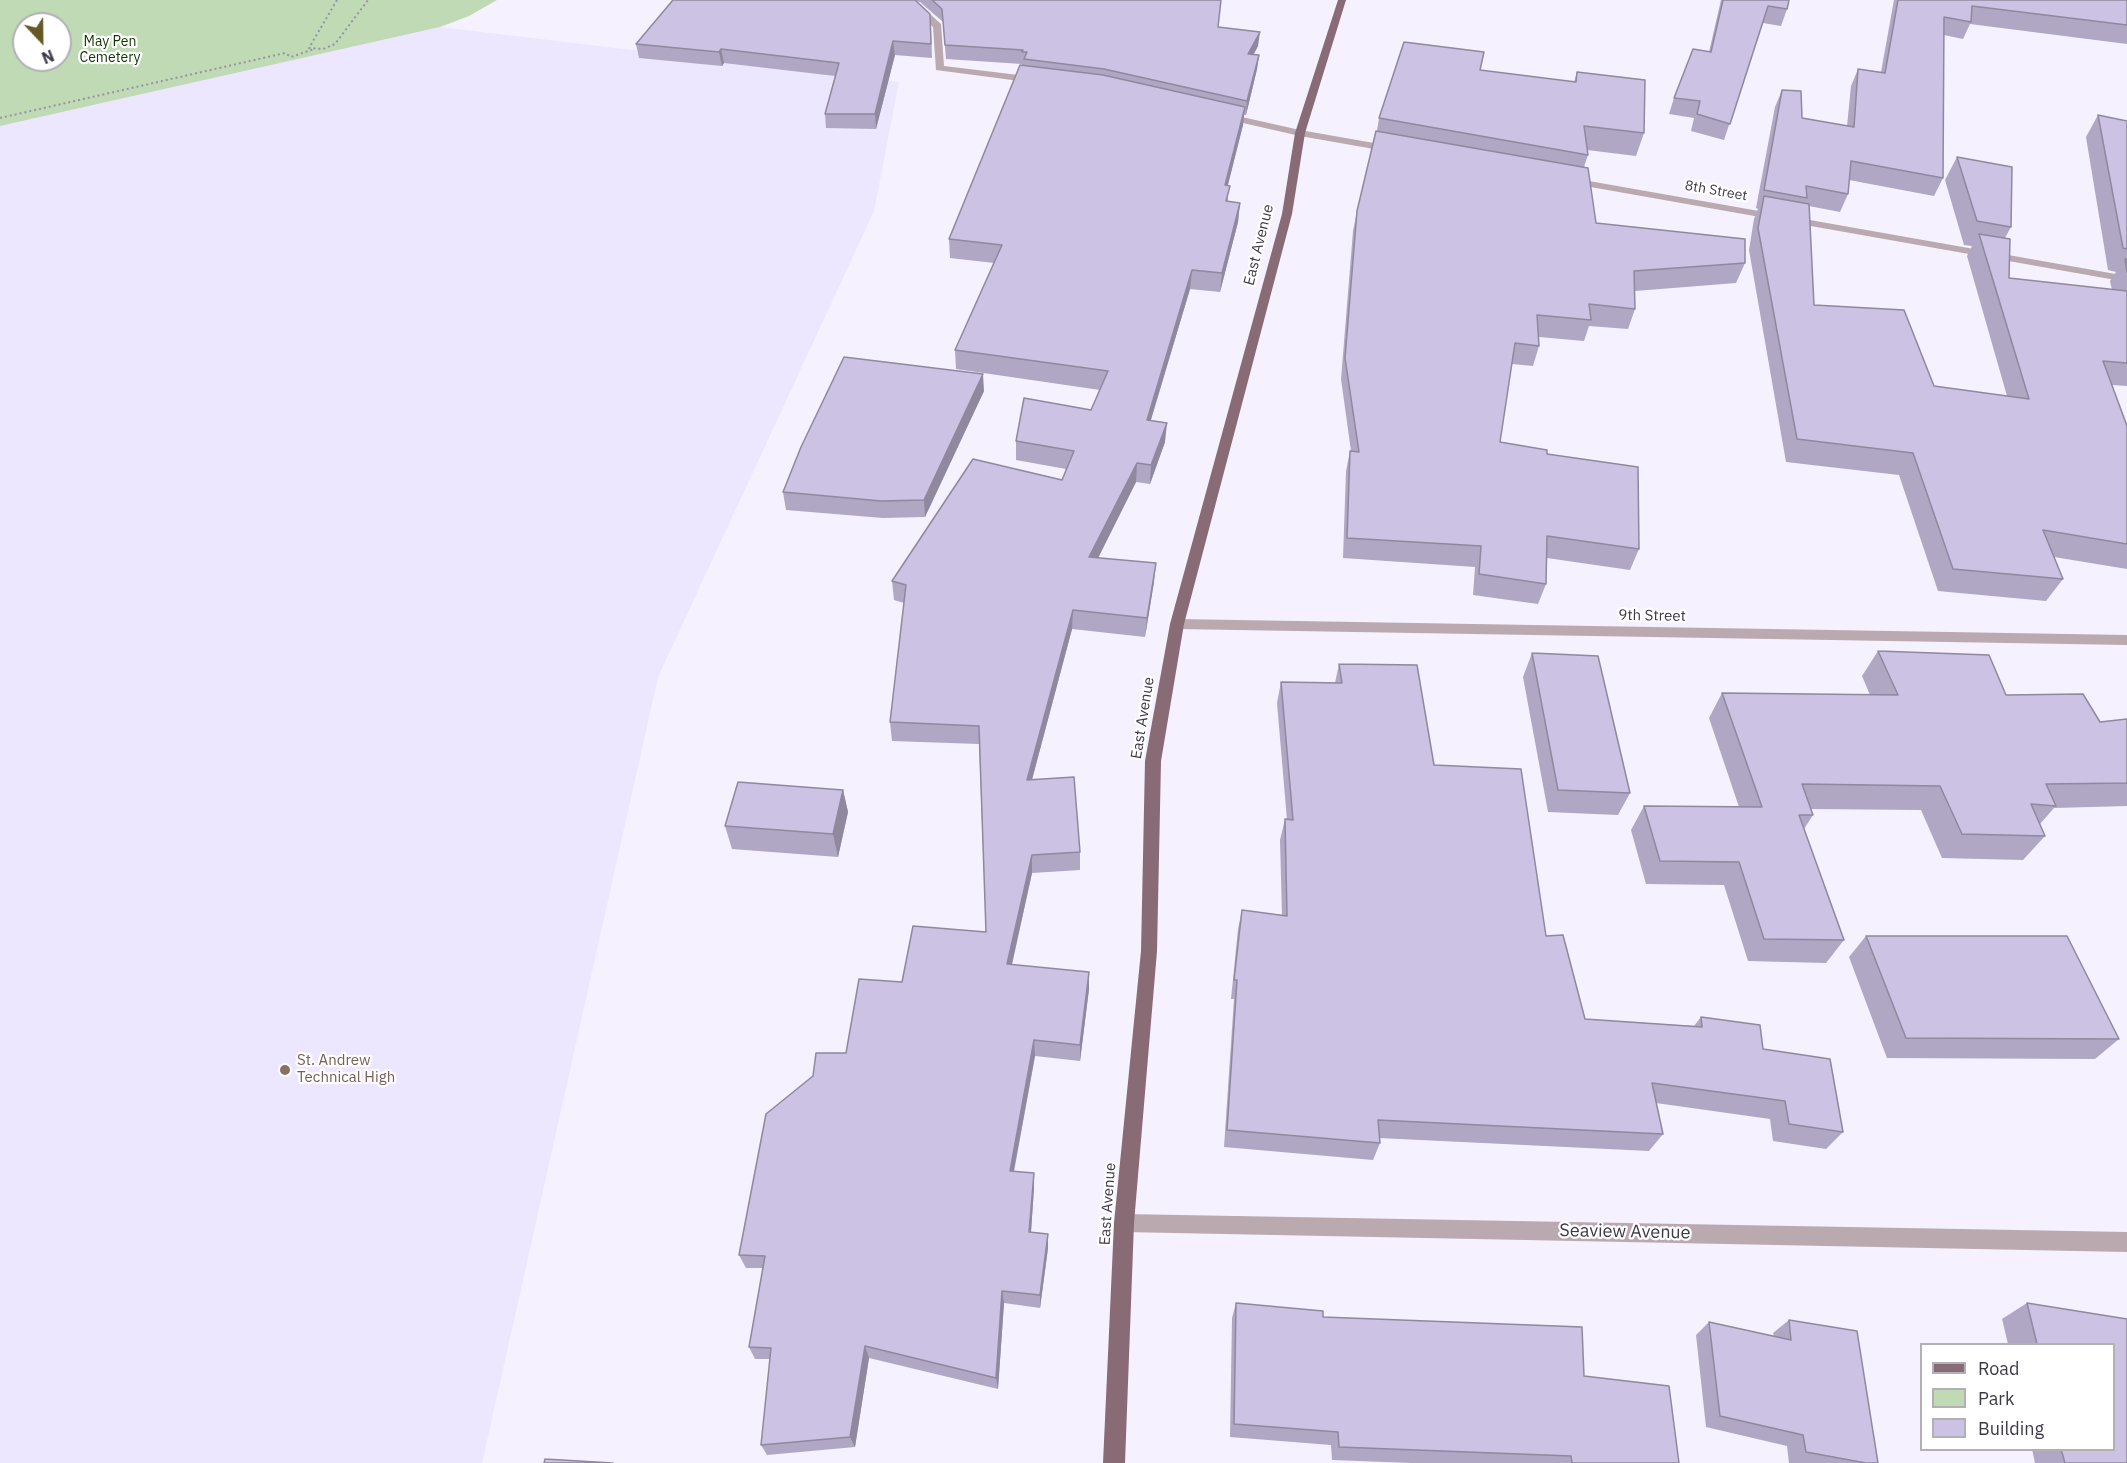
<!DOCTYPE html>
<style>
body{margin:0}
#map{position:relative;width:2127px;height:1463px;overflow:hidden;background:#f5f1ff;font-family:"IBM Plex Sans",sans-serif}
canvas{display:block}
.legend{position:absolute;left:1920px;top:1343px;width:195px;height:108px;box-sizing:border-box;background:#fff;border:2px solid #b2b0b5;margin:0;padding:8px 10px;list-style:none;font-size:18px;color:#3e3947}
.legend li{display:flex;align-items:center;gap:12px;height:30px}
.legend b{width:30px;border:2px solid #b2b0b5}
.north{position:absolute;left:12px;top:12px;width:60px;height:60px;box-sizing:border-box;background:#fff;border:2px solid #b2b0b5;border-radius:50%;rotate:158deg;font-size:16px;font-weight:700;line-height:24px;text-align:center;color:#3e3947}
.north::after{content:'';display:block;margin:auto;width:21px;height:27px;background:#645925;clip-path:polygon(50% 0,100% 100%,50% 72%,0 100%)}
</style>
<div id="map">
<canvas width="2127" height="1463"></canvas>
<ul class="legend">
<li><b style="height:8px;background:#886b75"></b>Road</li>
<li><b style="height:16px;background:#bfdab5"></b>Park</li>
<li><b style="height:16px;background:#ccc2e3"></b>Building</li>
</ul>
<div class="north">N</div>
</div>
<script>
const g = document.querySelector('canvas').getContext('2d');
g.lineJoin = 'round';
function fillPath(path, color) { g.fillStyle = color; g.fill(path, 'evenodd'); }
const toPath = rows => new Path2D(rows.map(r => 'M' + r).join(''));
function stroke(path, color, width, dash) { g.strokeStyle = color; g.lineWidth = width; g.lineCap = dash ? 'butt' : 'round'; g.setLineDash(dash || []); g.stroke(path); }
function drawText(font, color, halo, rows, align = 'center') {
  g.font = font + ' "IBM Plex Sans",sans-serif'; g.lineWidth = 4.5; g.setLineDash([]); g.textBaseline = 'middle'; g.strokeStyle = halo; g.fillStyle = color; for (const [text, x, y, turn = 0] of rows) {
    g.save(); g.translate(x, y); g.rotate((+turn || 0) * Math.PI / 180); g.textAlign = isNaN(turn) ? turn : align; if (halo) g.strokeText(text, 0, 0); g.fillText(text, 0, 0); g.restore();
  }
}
fillPath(toPath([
 [440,27,899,82,874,211,658,677,482,1463,0,1463,0,126]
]), '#ede6ff');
fillPath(toPath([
 [0,0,497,0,469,16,440,27,0,126],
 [24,24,60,24,60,60,24,60]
]), '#bfdab5');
stroke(toPath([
 [337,0,309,48,323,49,335,44,368,0],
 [0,118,285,53,291,57,314,49]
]), '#9793a1', 2, [2, 3]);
fillPath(toPath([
 [892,0,905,0,919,4,941,24,944,66,1035,77,1040,80,1035,83,936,70,933,27,913,8,892,0],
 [1224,113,1300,130,1391,146,1396,149,1391,152,1300,136,1221,118,1221,114,1224,113],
 [1572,178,2127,276,2127,282,1568,183,1568,179,1572,178],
 [1177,619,2127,635,2127,645,1177,629,1170,624,1177,619],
 [1124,1214,2127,1232,2127,1252,1124,1232,1117,1230,1114,1223,1117,1216,1124,1214]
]), '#baa9ae');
fillPath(toPath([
 [1338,0,1346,0,1305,133,1292,214,1184,624,1161,761,1157,951,1134,1223,1125,1463,1103,1463,1114,1223,1141,951,1145,761,1170,624,1282,214,1295,133,1338,0]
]), '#886b75');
fillPath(toPath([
 [673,0,1221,0,1218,27,1258,46,1254,54,1259,55,1257,69,1246,115,1244,115,1243,125,1228,185,1228,202,1240,203,1238,222,1220,292,1190,289,1151,420,1165,442,1150,484,1136,482,1098,558,1154,582,1145,637,1072,629,1032,780,1080,852,1080,870,1032,873,1012,965,1089,972,1089,989,1080,1061,1035,1056,1014,1172,1034,1173,1034,1188,1031,1232,1048,1248,1040,1308,1004,1303,998,1389,869,1358,855,1447,767,1455,761,1445,770,1359,755,1359,749,1347,763,1268,746,1268,739,1255,846,1053,902,982,986,932,979,744,892,741,890,722,904,603,894,600,892,581,1062,480,1066,469,1016,460,1016,441,1091,410,1100,390,956,369,955,350,994,263,950,258,949,239,1022,64,946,59,943,22,920,2,915,1,931,28,932,58,895,55,876,129,826,128,825,114,835,76,724,63,722,66,639,58,636,44],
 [1721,0,1789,0,1787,9,1781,26,1763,23,1724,140,1691,131,1694,118,1669,114,1674,98,1709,52],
 [1894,0,2127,0,2127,44,1970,24,1963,39,1944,35,1943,178,1934,196,1849,180,1848,194,1840,212,1809,206,1814,305,1934,386,2007,396,1967,256,1972,246,1964,245,1945,180,1957,157,2011,227,2005,238,2009,278,2112,290,2110,281,2116,272,2108,270,2086,137,2098,115,2127,121,2127,386,2112,385,2127,426,2127,569,2054,557,2063,579,2046,601,1938,591,1899,475,1786,462,1749,250,1754,219,1758,209,1756,208,1775,107,1782,90,1802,118,1847,126,1851,86,1858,69,1881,72],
 [1480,70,1574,82,1577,72,1644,133,1636,156,1587,150,1588,155,1584,167,1596,223,1745,263,1736,283,1635,291,1635,309,1628,329,1589,326,1584,341,1539,337,1539,346,1533,366,1512,364,1500,442,1547,454,1639,549,1630,570,1547,558,1546,584,1538,604,1473,595,1475,567,1343,558,1346,471,1350,451,1351,451,1341,379,1353,231,1357,211,1377,131,1379,118],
 [984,391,925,517,883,518,786,510,783,492],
 [1878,651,2006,695,2100,722,2127,719,2127,806,2054,808,2040,824,2045,836,2023,860,1942,858,1921,810,1811,809,1813,815,1804,829,1844,940,1826,963,1748,961,1724,885,1646,884,1631,830,1644,806,1739,807,1709,718,1722,693,1870,695,1862,676],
 [1532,653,1630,793,1618,815,1548,812,1523,677],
 [1339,664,1434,765,1546,936,1585,1019,1694,1026,1701,1017,1763,1049,1843,1132,1826,1149,1773,1141,1770,1119,1656,1103,1663,1134,1649,1151,1379,1138,1380,1143,1373,1160,1224,1147,1234,999,1231,999,1238,929,1242,910,1282,915,1280,840,1285,819,1287,820,1277,703,1281,682,1335,683],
 [843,790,848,812,838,857,732,849,725,826],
 [1866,936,2119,1039,2095,1059,1887,1058,1849,957],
 [1236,1303,1323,1317,1584,1376,1679,1463,1412,1463,1332,1460,1331,1445,1230,1437,1232,1318],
 [2027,1303,2127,1319,2127,1463,2035,1463,2032,1449,2114,1449,2114,1344,2008,1344,2002,1319],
 [1789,1320,1878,1463,1789,1463,1787,1446,1706,1427,1696,1335,1709,1322,1774,1336,1773,1333]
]), '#afa7c3');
fillPath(toPath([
 [1260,32,1258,46,1246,68,1248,54],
 [893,41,895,55,876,129,875,114],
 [721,49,724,63,722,66,719,52],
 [1259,55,1257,69,1246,115,1247,101],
 [1245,107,1243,125,1223,204,1225,185],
 [1240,203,1238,222,1220,292,1222,273],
 [1192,270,1190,289,1145,439,1147,420],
 [983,374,984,391,925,517,924,500],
 [1167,423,1165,442,1150,484,1151,465],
 [1137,463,1136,482,1089,576,1089,557],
 [1156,563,1154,582,1145,637,1147,618],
 [1073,610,1072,629,1027,798,1027,780],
 [843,790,848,812,838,857,833,834],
 [1032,855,1032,873,1008,981,1007,964],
 [1089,972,1089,989,1080,1061,1080,1045],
 [1034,1040,1035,1056,1011,1185,1010,1171],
 [1034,1173,1034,1188,1030,1246,1029,1232],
 [1048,1234,1048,1248,1040,1308,1040,1295],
 [1002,1291,1004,1303,998,1389,996,1378],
 [865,1346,869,1358,855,1447,850,1437]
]), '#8f889f');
const building = toPath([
 [673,0,915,0,930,14,931,44,893,41,875,114,825,114,839,63,721,49,719,52,636,44,673,0],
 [932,0,1221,0,1218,27,1260,32,1248,54,1259,55,1247,101,1104,69,1024,59,1027,52,1022,52,1023,50,945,45,942,9,932,0],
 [1723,0,1789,0,1787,9,1768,6,1730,124,1697,114,1700,101,1674,98,1693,49,1711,52,1723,0],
 [1898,0,2127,0,2127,25,1972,6,1971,22,1944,17,1943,178,1851,161,1848,194,1806,186,1807,198,1764,190,1782,90,1801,91,1802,118,1854,127,1858,69,1885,73,1898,0],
 [1404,42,1484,52,1480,70,1576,82,1577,72,1645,80,1644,133,1584,126,1588,155,1379,118,1404,42],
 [1020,65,1103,75,1245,107,1225,185,1230,186,1226,201,1240,203,1222,273,1192,270,1147,420,1167,423,1151,465,1137,463,1089,557,1156,563,1147,618,1073,610,1027,780,1074,777,1080,852,1032,855,1007,964,1089,972,1080,1045,1034,1040,1010,1171,1034,1173,1029,1232,1048,1234,1040,1295,1002,1291,996,1378,865,1346,850,1437,761,1445,771,1348,749,1347,765,1256,739,1255,766,1114,813,1076,816,1053,846,1053,859,979,902,982,913,926,986,932,979,726,890,722,906,585,892,581,973,459,1062,480,1074,451,1016,441,1024,398,1091,410,1108,371,955,350,1002,245,949,239,1020,65],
 [2098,115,2127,121,2127,249,2123,248,2098,115],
 [1376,131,1588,168,1596,223,1745,239,1745,263,1634,271,1635,309,1589,304,1591,320,1537,315,1539,346,1515,343,1500,442,1547,450,1547,454,1638,467,1639,549,1547,536,1546,584,1479,574,1481,546,1347,538,1350,451,1359,452,1345,358,1357,211,1376,131],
 [1957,157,2012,167,2011,227,1977,221,1957,157],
 [1764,196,1809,204,1814,305,1904,310,1934,386,2029,399,1979,234,2010,239,2009,278,2127,291,2127,363,2103,361,2127,426,2127,544,2043,530,2063,579,1953,569,1913,453,1797,439,1758,228,1764,196],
 [2125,259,2127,259,2127,272,2125,259],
 [844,357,983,374,924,500,881,501,783,492,801,447,844,357],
 [1878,651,1989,655,2006,695,2083,694,2100,722,2127,719,2127,783,2046,784,2056,806,2031,804,2045,836,1962,834,1940,786,1802,784,1813,815,1799,815,1844,940,1764,939,1739,862,1660,861,1644,806,1762,807,1722,693,1898,695,1878,651],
 [1532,653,1598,656,1630,793,1558,790,1532,653],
 [1339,664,1417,665,1434,765,1521,769,1546,936,1563,935,1585,1019,1702,1027,1701,1017,1760,1025,1763,1049,1830,1059,1843,1132,1789,1124,1785,1101,1652,1083,1663,1134,1378,1120,1380,1143,1227,1130,1237,980,1234,980,1242,910,1287,916,1285,819,1293,820,1281,682,1342,683,1339,664],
 [738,782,843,790,833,834,725,826,738,782],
 [1866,936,2067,936,2119,1039,1906,1038,1866,936],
 [1236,1303,1323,1311,1323,1317,1582,1327,1584,1376,1669,1386,1679,1463,1572,1463,1571,1456,1339,1447,1338,1432,1234,1424,1236,1303],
 [2027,1303,2127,1319,2127,1463,2065,1463,2061,1449,2114,1449,2114,1344,2037,1344,2027,1303],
 [1789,1320,1857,1331,1878,1463,1866,1463,1806,1452,1803,1435,1720,1416,1709,1322,1791,1340,1789,1320],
 [545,1459,613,1463,544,1463,545,1459]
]);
fillPath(building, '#ccc2e3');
stroke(building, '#8f889f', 1.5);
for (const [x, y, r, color] of [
 [285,1070,6,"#8d6e63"]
]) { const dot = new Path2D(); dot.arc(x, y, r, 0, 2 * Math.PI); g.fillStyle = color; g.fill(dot); stroke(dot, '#fff', 2); }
drawText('14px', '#103500', '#fff', [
 ["May Pen",110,42],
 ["Cemetery",110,58]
]);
drawText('14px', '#3e3947', '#fff', [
 ["8th Street",1716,191,10]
]);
drawText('15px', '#3e3947', '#fff', [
 ["East Avenue",1259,245,-76],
 ["9th Street",1652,616,1],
 ["East Avenue",1143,718,-81],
 ["East Avenue",1108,1204,-86]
]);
drawText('15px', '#785e54', '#fff', [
 ["St. Andrew",297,1061],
 ["Technical High",297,1078]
], 'left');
drawText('18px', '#3e3947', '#fff', [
 ["Seaview Avenue",1625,1232,1]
]);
</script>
